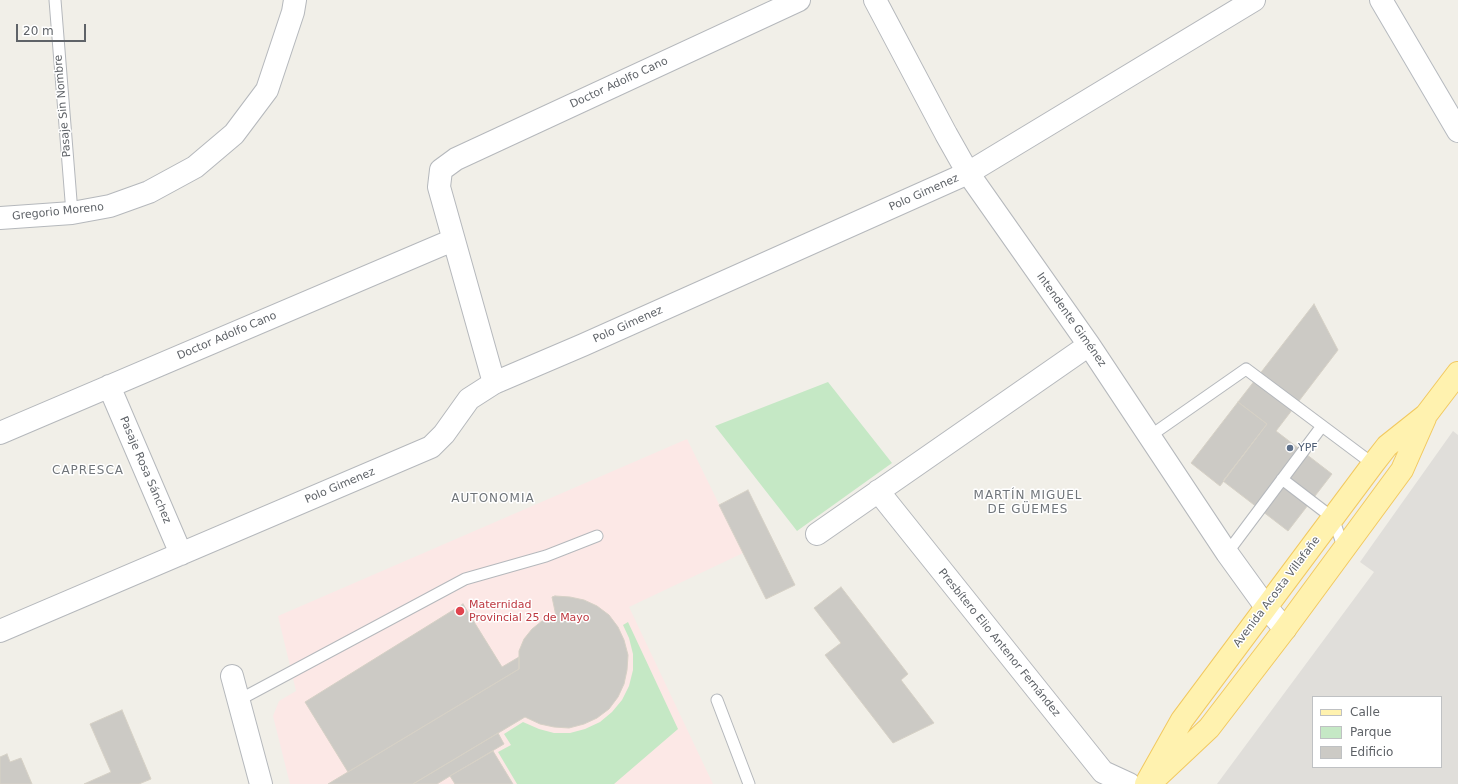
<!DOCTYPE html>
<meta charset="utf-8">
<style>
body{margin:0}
#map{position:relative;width:1458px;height:784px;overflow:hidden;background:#f1efe8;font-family:"DejaVu Sans",sans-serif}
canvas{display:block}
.legend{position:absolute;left:1312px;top:696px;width:130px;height:72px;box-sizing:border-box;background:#fff;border:1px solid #bfc1c3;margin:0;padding:5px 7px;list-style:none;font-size:12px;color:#5f6368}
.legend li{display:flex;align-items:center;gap:8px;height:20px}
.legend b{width:20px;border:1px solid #bfc1c3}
.scale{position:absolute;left:16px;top:24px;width:70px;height:18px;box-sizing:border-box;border:2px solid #5f6368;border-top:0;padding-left:5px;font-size:12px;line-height:14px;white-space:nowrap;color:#5f6368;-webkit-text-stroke:3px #fff;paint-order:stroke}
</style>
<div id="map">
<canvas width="1458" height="784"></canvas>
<ul class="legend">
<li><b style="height:5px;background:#fff2af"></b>Calle</li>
<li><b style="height:11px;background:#c5e8c5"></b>Parque</li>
<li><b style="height:11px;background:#cccac5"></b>Edificio</li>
</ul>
<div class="scale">20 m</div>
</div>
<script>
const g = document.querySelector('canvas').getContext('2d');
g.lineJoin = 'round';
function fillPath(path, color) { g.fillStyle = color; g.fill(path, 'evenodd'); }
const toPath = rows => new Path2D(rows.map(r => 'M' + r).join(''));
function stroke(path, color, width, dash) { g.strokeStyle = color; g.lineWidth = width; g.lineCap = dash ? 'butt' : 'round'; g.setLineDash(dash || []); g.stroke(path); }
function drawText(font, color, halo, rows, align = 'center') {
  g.font = font + ' "DejaVu Sans",sans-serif'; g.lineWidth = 3; g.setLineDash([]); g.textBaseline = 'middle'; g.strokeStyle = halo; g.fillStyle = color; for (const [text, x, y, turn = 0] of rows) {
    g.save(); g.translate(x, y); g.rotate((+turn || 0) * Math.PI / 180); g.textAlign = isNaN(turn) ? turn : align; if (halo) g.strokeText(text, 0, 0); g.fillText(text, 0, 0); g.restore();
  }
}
fillPath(toPath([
 [1453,431,1458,435,1458,784,1217,784,1374,572,1360,562],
 [1313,697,1441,697,1441,767,1313,767]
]), '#e0deda');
fillPath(toPath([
 [687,439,743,553,629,607,713,784,290,784,273,716,279,701,296,691,278,616]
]), '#fce8e6');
fillPath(toPath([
 [828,382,892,463,797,531,715,426],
 [628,622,678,729,614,784,517,784,498,752,511,745,504,734,523,722,539,729,554,733,570,733,585,729,600,722,612,712,622,700,629,686,633,670,633,654,629,638,623,625]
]), '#c5e8c5');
const building = toPath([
 [1314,304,1338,350,1276,431,1332,474,1288,531,1223,481,1267,424,1238,402,1314,304],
 [1238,402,1267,424,1220,486,1191,463,1238,402],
 [748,490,795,585,766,599,719,505,748,490],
 [841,587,908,674,901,680,934,723,893,743,825,655,841,643,814,608,841,587],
 [555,596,570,597,584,600,597,606,609,615,618,627,624,640,628,655,627,670,624,684,618,697,609,709,597,718,584,724,569,728,554,727,540,724,525,717,413,784,328,784,519,669,519,651,524,639,532,629,542,621,556,616,552,597,555,596],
 [463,604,502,667,519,657,519,669,348,772,305,702,463,604],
 [122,710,151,779,139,784,84,784,111,772,90,724,122,710],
 [498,733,504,744,450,776,437,784,413,784,498,733],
 [493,751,513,784,455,784,450,776,493,751],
 [7,754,10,762,21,758,32,784,0,784,0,757,7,754]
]);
fillPath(building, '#cccac5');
stroke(building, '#d6d1c6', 1);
const lane = toPath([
 [55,0,72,213],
 [1150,436,1246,369,1373,464],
 [1282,479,1333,518,1344,549],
 [1227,553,1322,426],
 [239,700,465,579,546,556,597,536],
 [717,700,749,784]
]);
const street = toPath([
 [875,0,946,134,968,173,1089,345,1227,553,1266,607,1285,629],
 [0,218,72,213,110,206,149,192,195,167,234,134,267,90,293,12,295,0],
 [494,383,439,187,441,170,456,159,799,0],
 [109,386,181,554],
 [0,433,453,240],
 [878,491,1103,772,1129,784],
 [817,534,1089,345],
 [0,631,431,447,444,434,469,399,494,383,583,345,968,173,1254,0],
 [232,676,261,784]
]);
const secondary = toPath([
 [1381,0,1458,131]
]);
const primary = toPath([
 [1159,775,1209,728,1285,629,1402,470,1425,418],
 [1146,784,1182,720,1373,464,1387,446,1426,415,1458,373]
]);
stroke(lane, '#b5b8bc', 13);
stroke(street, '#b5b8bc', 24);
stroke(secondary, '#b6babf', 24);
stroke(primary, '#f2c960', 24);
stroke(lane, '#fff', 11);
stroke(street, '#fff', 22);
stroke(secondary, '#fff', 22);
stroke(primary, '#fff2af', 22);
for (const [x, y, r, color] of [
 [1290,448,4,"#5c6f8a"],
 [460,611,5,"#e0444e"]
]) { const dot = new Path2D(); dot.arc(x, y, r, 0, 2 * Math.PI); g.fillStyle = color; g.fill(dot); stroke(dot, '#fff', 1.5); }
drawText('11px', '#5f6368', '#fff', [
 ["Doctor Adolfo Cano",619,83,-25],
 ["Pasaje Sin Nombre",63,106,-95],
 ["Polo Gimenez",924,193,-24],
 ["Gregorio Moreno",58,212,-6],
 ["Intendente Giménez",1071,320,55],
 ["Polo Gimenez",628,325,-24],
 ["Doctor Adolfo Cano",227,336,-23],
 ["Pasaje Rosa Sánchez",145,470,67],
 ["Polo Gimenez",340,486,-23],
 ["Avenida Acosta Villafañe",1277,592,-53],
 ["Presbítero Elio Antenor Fernández",999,643,51]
]);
drawText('11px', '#4e5e75', '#fff', [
 ["YPF",1298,448]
], 'left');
drawText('11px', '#be3a42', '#fff', [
 ["Maternidad",469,605],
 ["Provincial 25 de Mayo",469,618]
], 'left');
g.letterSpacing = '1px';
drawText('12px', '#70757a', '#fff', [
 ["CAPRESCA",88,471],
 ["MARTÍN MIGUEL",1028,496],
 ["DE GÜEMES",1028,510],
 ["AUTONOMIA",493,499]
]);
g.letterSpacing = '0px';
</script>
